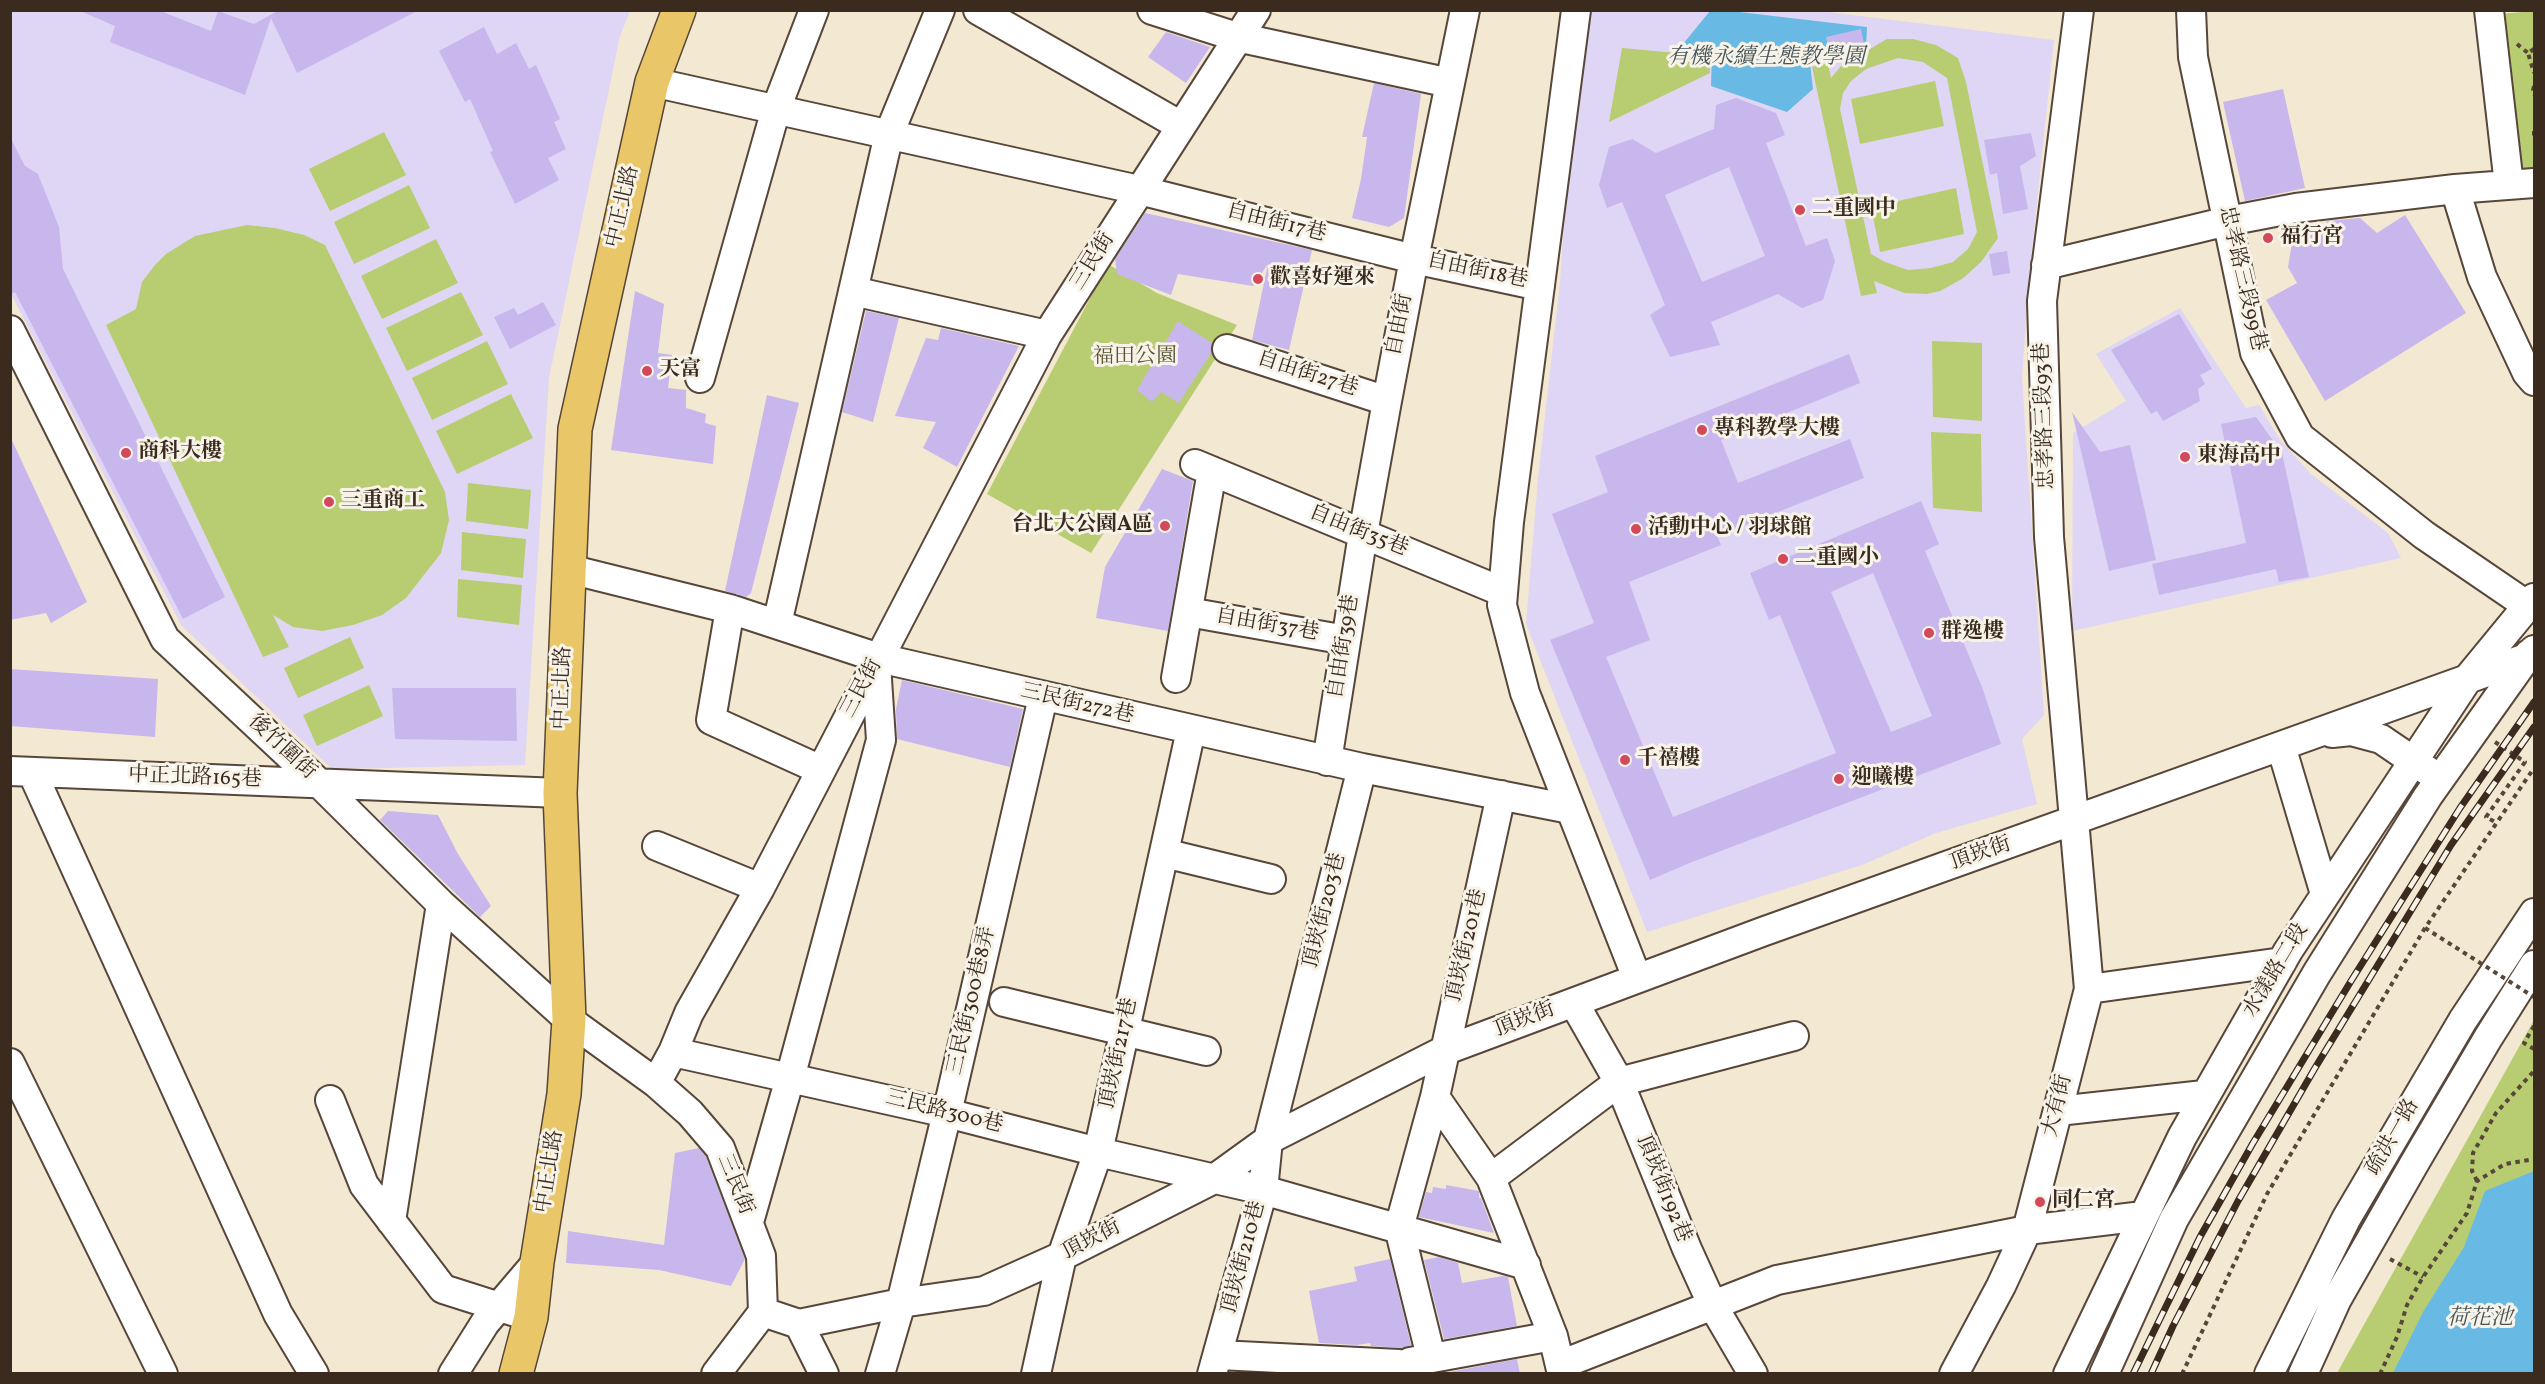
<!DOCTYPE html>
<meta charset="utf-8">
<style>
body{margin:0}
#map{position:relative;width:2545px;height:1384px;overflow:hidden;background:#f3e8d2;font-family:Vollkorn,serif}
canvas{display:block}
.frame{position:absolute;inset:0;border:12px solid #3b2a1e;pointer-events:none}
</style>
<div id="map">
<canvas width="2545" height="1384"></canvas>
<div class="frame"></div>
</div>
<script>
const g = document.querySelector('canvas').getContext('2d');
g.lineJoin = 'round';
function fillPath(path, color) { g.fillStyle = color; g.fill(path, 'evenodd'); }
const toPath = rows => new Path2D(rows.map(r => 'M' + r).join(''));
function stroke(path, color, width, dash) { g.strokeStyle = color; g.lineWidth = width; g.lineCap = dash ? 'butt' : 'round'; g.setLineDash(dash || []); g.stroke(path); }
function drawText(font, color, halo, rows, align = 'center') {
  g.font = font + ' Vollkorn,"Noto Serif TC",serif'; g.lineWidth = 6; g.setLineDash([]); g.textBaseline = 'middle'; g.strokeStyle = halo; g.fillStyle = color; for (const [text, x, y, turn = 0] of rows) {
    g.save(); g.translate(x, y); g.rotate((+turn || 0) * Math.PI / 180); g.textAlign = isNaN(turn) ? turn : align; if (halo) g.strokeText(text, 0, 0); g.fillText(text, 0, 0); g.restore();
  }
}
fillPath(toPath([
 [11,11,630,11,620,36,549,378,525,765,332,769,181,625,11,294],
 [1590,11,1820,11,2054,40,2029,278,2022,377,2044,715,2022,739,2037,804,1936,833,1862,865,1647,932,1526,624,1538,479,1560,282,1569,143],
 [2180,308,2246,408,2259,405,2281,441,2311,474,2388,533,2401,558,2072,631,2073,433,2126,401,2096,354]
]), '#dfd5f5');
fillPath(toPath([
 [2534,11,2534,175,2521,176,2500,14],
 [1887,39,1913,39,1936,45,1958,58,1966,82,1998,238,1981,262,1962,279,1940,291,1927,294,1904,293,1874,281,1877,293,1861,296,1812,67,1828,63,1831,78,1841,66],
 [1898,58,1923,62,1947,78,1977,232,1968,249,1953,262,1931,268,1908,270,1885,262,1871,254,1840,109,1843,93,1851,81,1866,69],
 [1622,48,1709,56,1710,73,1609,122],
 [1935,81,1944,126,1860,144,1851,99],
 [384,132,406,175,330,211,309,169],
 [409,185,430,228,354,264,334,222],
 [1956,188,1964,234,1880,252,1871,207],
 [247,225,275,228,304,235,325,245,445,492,449,520,441,553,406,598,382,615,353,625,322,631,293,627,273,615,289,647,263,657,106,325,136,309,142,282,155,265,166,254,195,236],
 [436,239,458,283,382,319,361,276],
 [1108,264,1157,293,1237,325,1091,553,987,494],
 [461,292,483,335,407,371,386,328],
 [487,341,508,384,432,420,412,378],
 [1932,341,1982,343,1982,421,1933,417],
 [511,394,533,438,457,474,436,431],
 [1931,432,1981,434,1982,512,1933,508],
 [468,483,531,490,528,529,466,521],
 [462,532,526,539,523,578,461,570],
 [458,579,522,585,519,625,457,617],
 [350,637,364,668,298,698,284,668],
 [369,685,383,716,317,746,303,715],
 [2534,1020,2534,1373,2337,1373]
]), '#b8cd71');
fillPath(toPath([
 [1710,11,1731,11,1867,27,1866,48,1810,63,1813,89,1787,112,1711,86,1712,54,1683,44],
 [2534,1171,2534,1373,2393,1373,2423,1312,2464,1247,2485,1191]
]), '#68bae4');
fillPath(toPath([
 [78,10,158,10,211,31,218,11,254,24,279,10,419,10,297,73,271,18,245,95,110,42,115,26],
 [484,27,497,54,516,43,529,69,536,65,560,119,554,122,566,149,548,158,559,180,515,204,490,152,493,151,470,99,465,102,439,51],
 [1861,29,1864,44,1830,54,1826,37],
 [1166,32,1210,47,1186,83,1148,57],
 [1374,83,1421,94,1404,218,1389,227,1352,218,1361,179,1367,137,1362,137],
 [2283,89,2305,188,2245,201,2223,102],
 [1736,98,1776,113,1785,135,1766,143,1806,246,1827,238,1835,261,1823,300,1802,308,1778,294,1711,322,1720,345,1670,357,1650,315,1665,305,1622,202,1607,208,1599,185,1609,147,1632,139,1656,153,1714,129,1716,105],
 [1729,167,1765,256,1702,282,1665,195],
 [2031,133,2036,156,2020,166,2028,209,2003,214,1997,173,1990,175,1984,140],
 [10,137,25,166,38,174,59,227,63,269,225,597,183,619,15,292,10,294],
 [1145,213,1312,250,1289,350,1252,340,1268,264,1253,286,1178,274,1171,295,1117,274,1115,259],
 [2405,215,2466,313,2325,401,2266,300,2297,283,2288,267,2292,243,2328,221,2360,218,2377,233],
 [2007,251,2010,273,1993,276,1989,254],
 [635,291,664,304,658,353,672,355,668,388,686,390,686,408,706,414,705,423,716,426,713,464,611,450],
 [543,302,556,325,510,349,494,317,514,308,518,315],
 [866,311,899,318,873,422,842,412],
 [2179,314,2212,369,2200,375,2205,384,2198,389,2200,401,2163,421,2157,411,2151,414,2111,350],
 [1178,321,1212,343,1211,353,1179,403,1161,392,1152,402,1137,390],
 [941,328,1019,346,957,467,923,448,936,422,895,416,926,338,938,340],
 [1849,354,1860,383,1721,440,1738,483,1850,439,1864,478,1717,536,1721,545,1629,582,1650,640,1606,657,1673,817,1836,753,1780,615,1769,620,1750,573,1921,501,1939,544,1925,551,1982,687,2001,744,1692,862,1650,880,1550,640,1594,623,1552,514,1608,492,1595,456],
 [1873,573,1932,716,1891,732,1831,592],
 [767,395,799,403,751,593,746,597,725,591],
 [2072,412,2100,452,2130,445,2156,560,2109,571],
 [2256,417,2282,453,2309,577,2279,582,2276,569,2159,595,2152,564,2246,543,2221,424],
 [10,436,87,602,51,623,46,613,10,620],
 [1162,469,1193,481,1168,631,1096,618,1105,567],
 [10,669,158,679,155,737,10,726],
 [902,680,1023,709,1010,767,897,739,896,709],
 [392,688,516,688,517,741,395,739],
 [388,811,438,815,458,854,491,906,480,917,380,820],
 [699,1148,706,1157,745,1259,731,1286,659,1270,566,1263,568,1231,664,1245,675,1153],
 [1446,1185,1479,1191,1479,1198,1481,1198,1494,1233,1419,1217,1426,1192,1432,1193,1433,1187,1446,1189],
 [1439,1257,1458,1263,1462,1283,1503,1276,1508,1277,1517,1326,1444,1339,1424,1260],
 [1390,1259,1411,1345,1402,1348,1371,1346,1370,1343,1357,1345,1319,1343,1309,1291,1357,1281,1354,1267],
 [1517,1359,1520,1374,1439,1374]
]), '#c8b7ec');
const minor = toPath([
 [978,10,1181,126],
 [1152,10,1237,37,1450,83],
 [1576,10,1509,522,1502,605,1525,693,1637,978],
 [2191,10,2193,57,2255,353,2300,437,2424,535,2528,606],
 [2489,10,2509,185],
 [652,82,1139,190,1414,259,1540,286],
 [2455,189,2482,277,2527,373,2534,381],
 [2046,265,2228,221,2296,208,2455,189,2534,183],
 [853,291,1047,335],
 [10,330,165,639,320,784,441,904,569,1020,656,1083,690,1113,720,1148,761,1256,763,1312,716,1374],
 [1227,349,1387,401],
 [700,378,776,109,814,10],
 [1195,464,1503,592],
 [569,569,730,609,879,658,1362,768,1268,1140,1263,1190,1212,1374],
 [730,609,711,720,821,770],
 [1188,612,1346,640],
 [777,624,889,134,940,10],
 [1176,678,1212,471],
 [2332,733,2351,731,2381,739,2428,771],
 [2281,746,2325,894],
 [1327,761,1363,534,1387,401,1414,259,1465,10],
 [1362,768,1570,809],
 [10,771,560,793],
 [32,772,278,1314,314,1374],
 [657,846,760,888],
 [1164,853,1271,879],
 [2089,989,2282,962],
 [1004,1002,1206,1051],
 [1574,1003,1619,1082,1687,1249,1712,1304,1753,1374],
 [673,1052,947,1113,1098,1152,1263,1190,1526,1265],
 [10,1063,163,1374],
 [656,1083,673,1052,689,1013,760,888,1047,335,1256,10],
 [1435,1097,1501,795],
 [330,1100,364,1185,443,1289,531,1317],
 [2058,1111,2204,1095],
 [391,1221,441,904],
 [749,1222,790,1078,881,740,876,664],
 [763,1312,799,1324,901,1303,984,1291,1062,1256,1214,1179,1268,1140,1441,1052,1762,932,2526,658,2534,650],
 [799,1324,824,1374],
 [1429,1349,1399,1228,1435,1097,1491,1178],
 [1219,1355,1399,1364,1401,1374],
 [1410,1362,1553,1336],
 [1560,1365,1777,1280,2027,1230,2143,1216],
 [453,1374,485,1323,537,1262],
 [880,1374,901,1303,947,1113,1043,697],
 [1036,1374,1062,1256,1098,1152,1191,730],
 [1562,1374,1553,1336,1491,1178,1619,1082,1794,1036],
 [1954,1374,2001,1286,2027,1230,2089,989,2049,537,2042,301,2079,10],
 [2068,1374,2182,1137,2288,951,2469,677,2534,598],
 [2104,1374,2174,1219,2317,973,2428,796,2529,654],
 [2269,1374,2346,1219,2463,1020,2534,913],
 [2303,1374,2337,1299,2414,1164,2488,1038,2534,965]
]);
const major = toPath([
 [516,1374,531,1317,537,1262,564,1094,569,1020,560,793,575,429,652,82,679,10]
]);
stroke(minor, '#574639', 32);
stroke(major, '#574639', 36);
stroke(toPath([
 [2517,44,2528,53],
 [2534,49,2528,53,2534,73],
 [2534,86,2533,90,2534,95],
 [2534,131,2534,136],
 [2495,742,2525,762,2486,817,2497,823],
 [2534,1026,2524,1043,2534,1049],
 [2477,1181,2472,1171,2473,1153,2496,1113,2534,1071],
 [2390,1259,2423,1277],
 [2182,1374,2267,1194,2425,928,2534,768],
 [2380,1374,2397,1337,2407,1305,2423,1277,2467,1213,2477,1181,2505,1164,2534,1159]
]), '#574639', 4, [4.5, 4.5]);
stroke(minor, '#fff', 28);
stroke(major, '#e9c769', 33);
const rail = toPath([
 [2133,1374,2200,1237,2253,1143,2351,981,2460,808,2534,702],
 [2151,1374,2173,1326,2238,1201,2315,1068,2451,845,2534,727]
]);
stroke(rail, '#3b2a1e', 7);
stroke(rail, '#f7f3e8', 4.5, [14]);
stroke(toPath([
 [2425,928,2534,997]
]), '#574639', 4, [4.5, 4.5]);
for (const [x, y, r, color] of [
 [1800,210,6,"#d1495b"],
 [2268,238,6,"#d1495b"],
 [1258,279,6,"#d1495b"],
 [647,371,6,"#d1495b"],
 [1702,430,6,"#d1495b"],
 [126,453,6,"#d1495b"],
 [2185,457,6,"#d1495b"],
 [329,502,6,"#d1495b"],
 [1165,526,6,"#d1495b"],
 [1636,529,6,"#d1495b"],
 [1783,559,6,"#d1495b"],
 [1929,633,6,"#d1495b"],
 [1625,760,6,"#d1495b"],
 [1839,779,6,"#d1495b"],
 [2040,1202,6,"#d1495b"]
]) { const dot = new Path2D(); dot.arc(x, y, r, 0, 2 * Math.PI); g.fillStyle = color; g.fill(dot); stroke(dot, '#f7f3e8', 2); }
drawText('21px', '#3b2a1e', '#f7f3e8', [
 ["中正北路",624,207,-77],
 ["自由街17巷",1276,224,14],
 ["三民街",1094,262,-58],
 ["自由街18巷",1477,272,12],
 ["忠孝路三段99巷",2241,279,77],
 ["自由街",1401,325,-79],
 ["自由街27巷",1307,375,18],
 ["忠孝路三段93巷",2046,416,-92],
 ["自由街35巷",1358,532,22],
 ["自由街37巷",1267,626,10],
 ["自由街39巷",1345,647,-81],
 ["中正北路",564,688,-88],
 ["三民街",863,689,-62],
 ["三民街272巷",1077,705,13],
 ["後竹圍街",281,748,43],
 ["中正北路165巷",195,779,2],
 ["頂崁街",1981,855,-19],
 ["頂崁街203巷",1326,911,-76],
 ["頂崁街201巷",1468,946,-77],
 ["水漾路二段",2277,971,-59],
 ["三民街300巷8弄",973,1001,-77],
 ["頂崁街",1525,1021,-21],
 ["頂崁街217巷",1120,1054,-78],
 ["大有街",2059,1106,-76],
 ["三民路300巷",944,1113,14],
 ["疏洪一路",2394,1138,-60],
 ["中正北路",551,1172,-81],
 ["三民街",734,1185,68],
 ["頂崁街192巷",1662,1189,68],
 ["頂崁街",1092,1241,-27],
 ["頂崁街210巷",1245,1258,-75]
]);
drawText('bold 21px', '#3b2a1e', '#f7f3e8', [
 ["二重國中",1812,210],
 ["福行宮",2280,238],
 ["歡喜好運來",1270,279],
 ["天富",659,371],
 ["專科教學大樓",1714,430],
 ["商科大樓",138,453],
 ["東海高中",2197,457],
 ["三重商工",341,502],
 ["台北大公園A區",1153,526,"right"],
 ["活動中心 / 羽球館",1648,529],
 ["二重國小",1795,559],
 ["群逸樓",1941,633],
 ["千禧樓",1637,760],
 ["迎曦樓",1851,779],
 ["同仁宮",2052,1202]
], 'left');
drawText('21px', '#5a5333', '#f7f3e8', [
 ["福田公園",1135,358]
]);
drawText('italic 22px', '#485559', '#f7f3e8', [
 ["有機永續生態教學園",1766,59],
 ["荷花池",2480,1320]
]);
</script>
